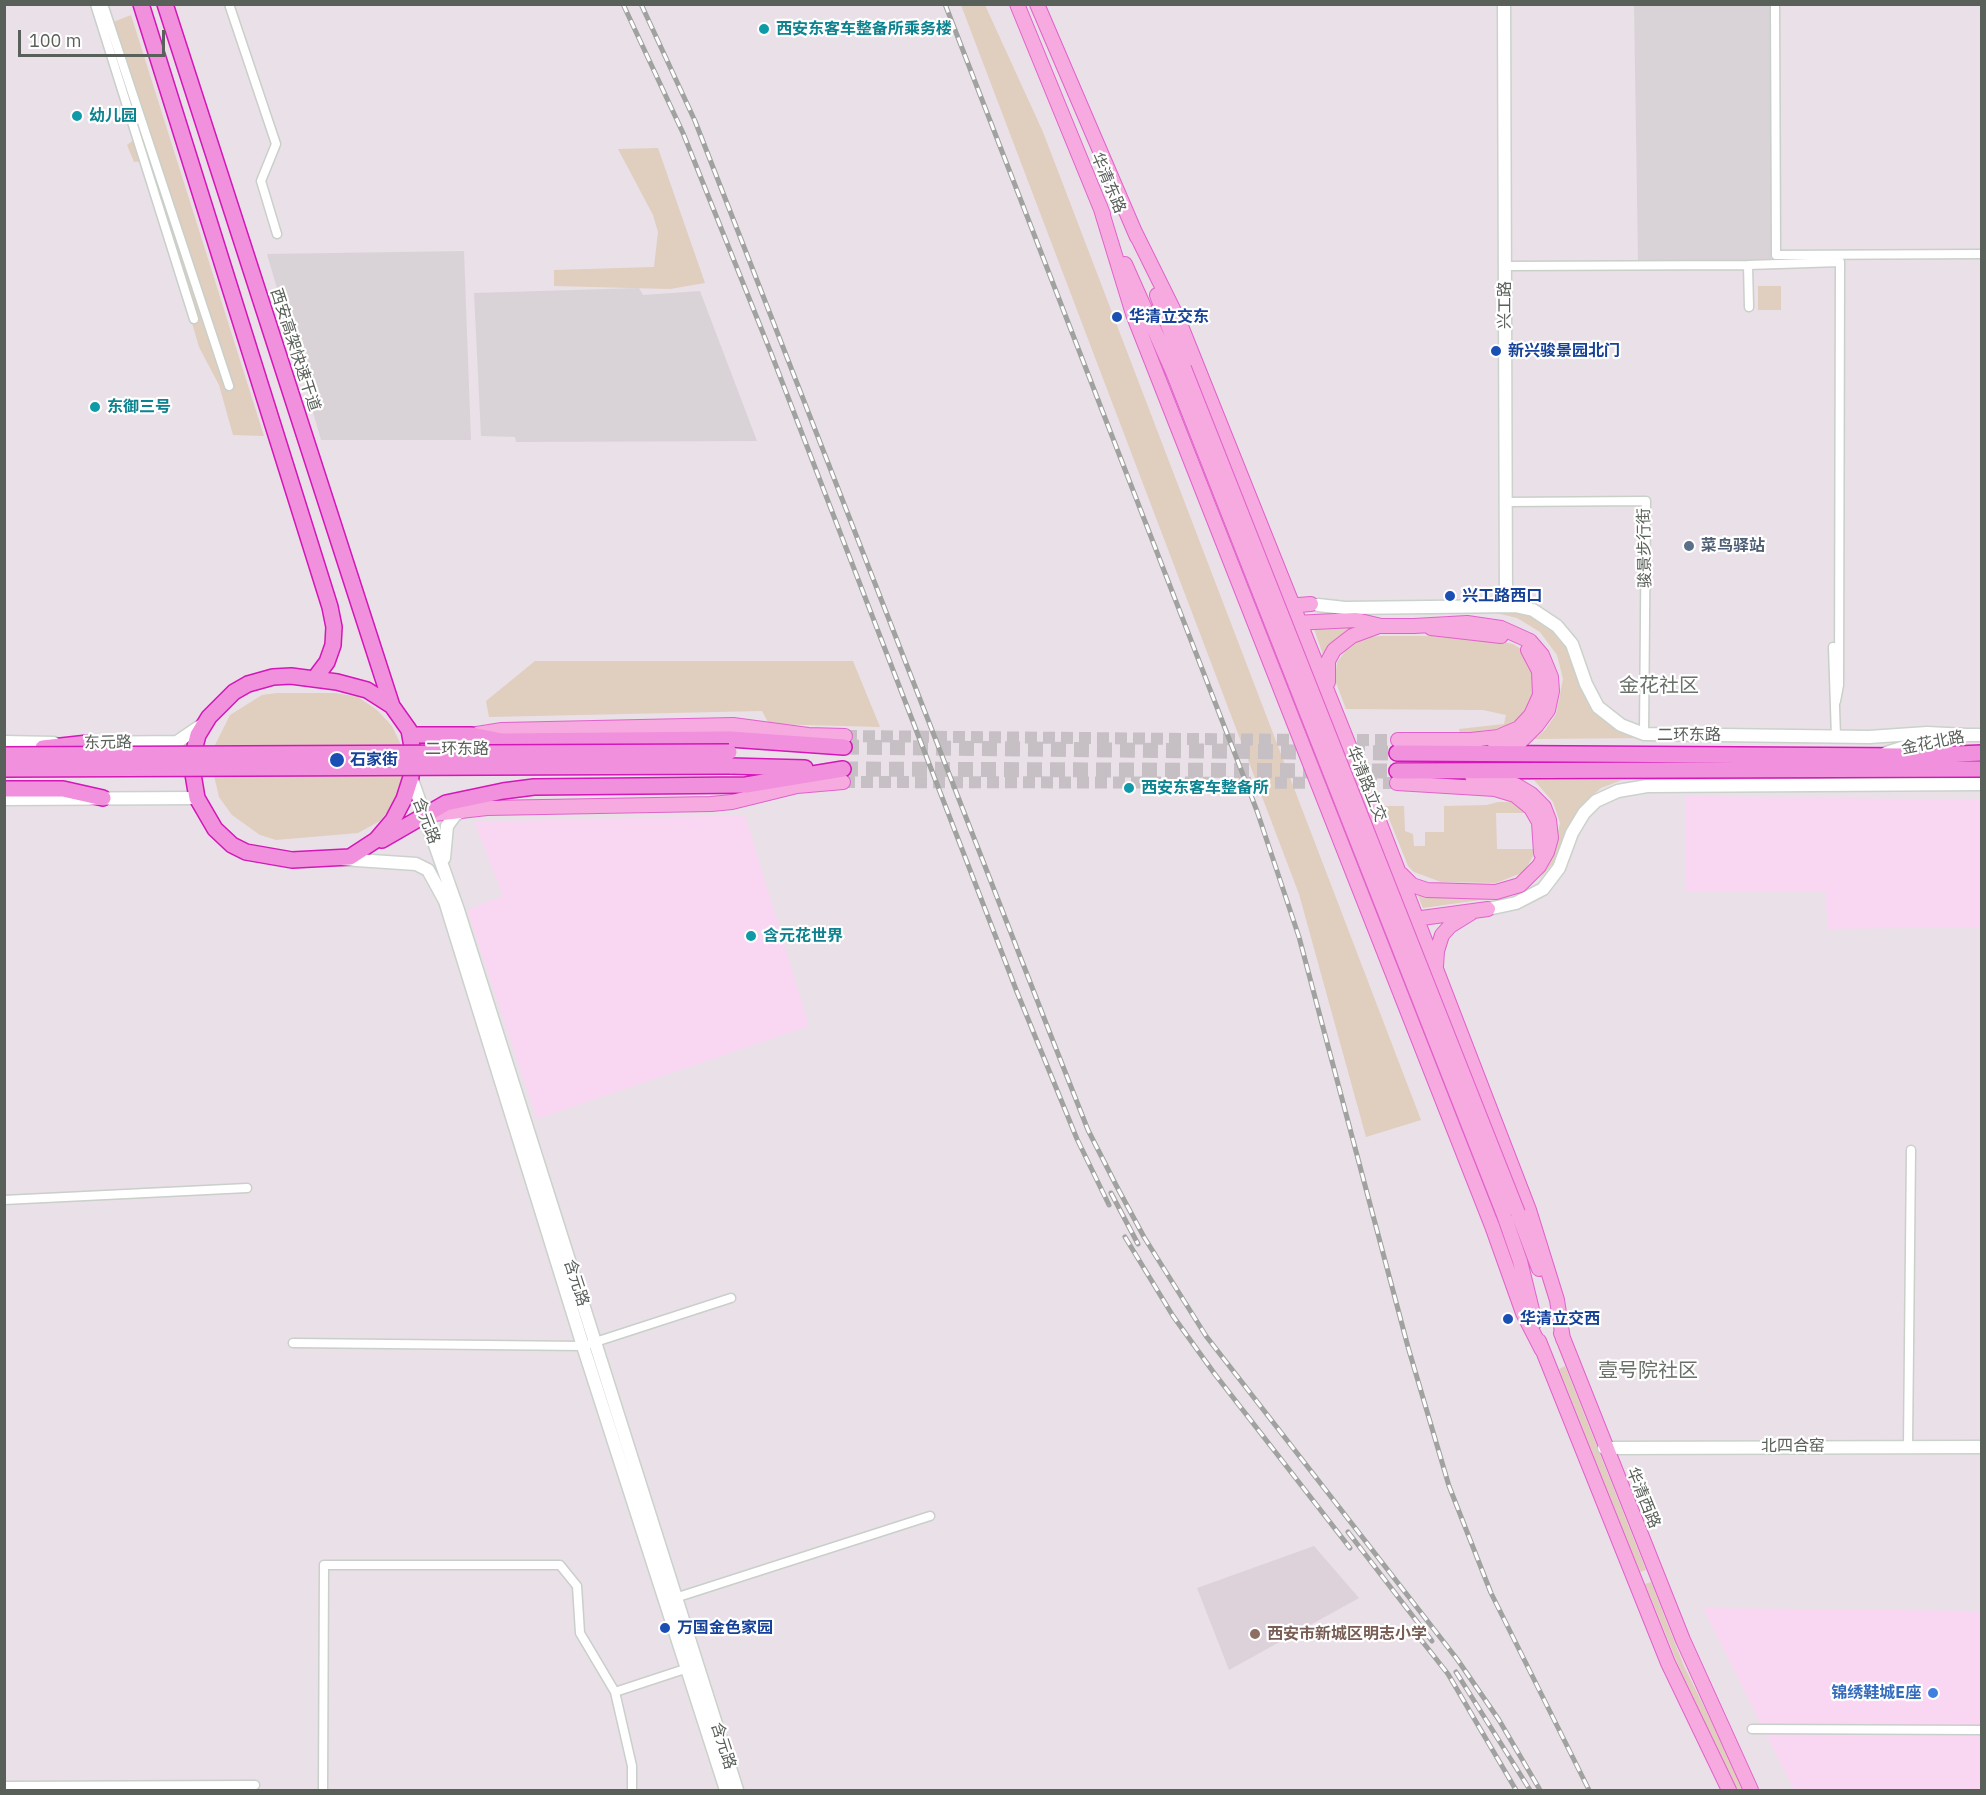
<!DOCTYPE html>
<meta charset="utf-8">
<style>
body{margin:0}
#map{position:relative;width:1986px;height:1795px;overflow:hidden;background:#eae0e8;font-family:"IBM Plex Sans",sans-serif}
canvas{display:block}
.frame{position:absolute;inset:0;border:6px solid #595f59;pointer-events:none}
.scale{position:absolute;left:18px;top:30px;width:147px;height:27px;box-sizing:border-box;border:3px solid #595f59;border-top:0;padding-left:8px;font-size:18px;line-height:21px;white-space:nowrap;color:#595f59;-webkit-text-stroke:4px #fff;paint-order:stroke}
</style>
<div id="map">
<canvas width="1986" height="1795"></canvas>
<div class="frame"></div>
<div class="scale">100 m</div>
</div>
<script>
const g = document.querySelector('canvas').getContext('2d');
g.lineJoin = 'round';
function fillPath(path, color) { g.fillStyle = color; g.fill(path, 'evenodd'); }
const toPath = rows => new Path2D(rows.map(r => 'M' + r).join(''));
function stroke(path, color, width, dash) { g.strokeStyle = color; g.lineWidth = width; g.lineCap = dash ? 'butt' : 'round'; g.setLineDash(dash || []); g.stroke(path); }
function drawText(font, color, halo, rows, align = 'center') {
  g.font = font + ' "IBM Plex Sans","Noto Sans SC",sans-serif'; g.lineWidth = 4.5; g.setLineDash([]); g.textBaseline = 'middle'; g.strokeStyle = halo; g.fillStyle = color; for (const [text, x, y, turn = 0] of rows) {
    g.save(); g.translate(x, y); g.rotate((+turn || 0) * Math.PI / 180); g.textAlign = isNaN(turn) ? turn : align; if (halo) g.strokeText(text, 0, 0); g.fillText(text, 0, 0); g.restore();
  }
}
fillPath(toPath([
 [1685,796,1981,800,1981,927,1828,929,1825,892,1685,891],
 [745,815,809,1026,537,1119,467,910,503,896,474,822],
 [1703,1608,1981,1611,1981,1790,1794,1790]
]), '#f9d6f1');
fillPath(toPath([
 [1634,5,1770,5,1771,262,1638,262],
 [464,251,471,440,321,440,267,254],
 [639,288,643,295,700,291,757,441,516,442,515,437,481,436,474,293]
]), '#d9d3d7');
fillPath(toPath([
 [1314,1546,1359,1598,1229,1670,1197,1588]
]), '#ddd1da');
fillPath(toPath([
 [961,5,985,5,1043,132,1421,1120,1366,1137,1299,894],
 [131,15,264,436,233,435,219,385,199,347,145,161,134,162,127,145,147,130,108,24],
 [658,148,705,283,670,289,554,286,554,270,654,267,658,232,653,215,618,149],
 [1758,286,1781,286,1781,310,1758,310],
 [1516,611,1527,614,1556,633,1571,653,1589,699,1650,738,1534,739,1545,730,1556,714,1563,679,1557,655,1540,632,1517,618,1492,612],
 [1354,625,1335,640,1323,655,1313,626],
 [1382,636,1475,636,1513,644,1524,651,1536,671,1533,707,1514,724,1503,728,1460,734,1459,729,1504,724,1506,715,1483,710,1346,709,1335,680,1337,662,1351,644,1365,637],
 [535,661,853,661,880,727,769,724,762,711,489,717,486,701],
 [277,693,336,693,358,697,377,710,392,726,401,745,403,770,400,787,392,806,380,821,358,833,276,840,260,835,232,815,219,797,211,763,214,747,230,715,262,695],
 [1534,780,1622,780,1601,788,1585,802,1566,830,1555,861,1539,880,1552,859,1560,823,1553,802],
 [1498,802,1520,802,1531,813,1496,813,1497,849,1537,849,1524,872,1496,883,1441,882,1414,872,1408,866,1384,806,1404,806,1405,831,1413,834,1414,846,1425,846,1425,832,1444,832,1444,806,1487,805],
 [1417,894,1441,898,1494,898,1423,908],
 [1565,1366,1646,1570,1640,1572,1559,1369],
 [1651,1582,1684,1666,1745,1790,1737,1790,1679,1667,1645,1584]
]), '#e0cebf');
stroke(toPath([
 [845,736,1309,740],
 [1339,740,1398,740],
 [843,782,1397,783]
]), '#c6c0c4', 12, [12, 6]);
stroke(toPath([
 [844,747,1397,753],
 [843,769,1397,771]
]), '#c6c0c4', 15, [15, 8]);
const street = toPath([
 [95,4,194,319],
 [103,4,229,386],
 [229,4,276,144,261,181,277,234],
 [1775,4,1776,255,1982,254],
 [1748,265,1749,307],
 [1505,266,1748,265,1840,262,1839,685,1836,701],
 [1506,502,1646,501,1644,734],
 [1833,647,1836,737],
 [4,1200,247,1188],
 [293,1343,583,1346,731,1298],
 [1908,1445,1911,1150],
 [675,1598,930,1516],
 [615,1692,691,1667],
 [1752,1729,1982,1730],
 [4,1786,255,1785],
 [323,1790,324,1565,560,1565,577,1586,580,1633,615,1692,632,1766,632,1790]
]);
const secondary = toPath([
 [1504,4,1506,606],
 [1318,605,1345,608,1515,606,1533,610,1557,626,1572,644,1586,684,1598,707,1621,725,1644,734,1869,737,1927,733,1967,735],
 [4,742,54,743],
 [81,743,177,742,202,725],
 [1886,753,1908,746,1967,735,1982,735],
 [411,777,458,910,737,1790],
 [4,799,197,798],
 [444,858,447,826,455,815,465,810],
 [342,859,416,864,428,870,445,901,583,1346,726,1790],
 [1488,909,1516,903,1543,889,1559,868,1572,833,1584,813,1596,801,1618,791,1647,786,1982,784],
 [1604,1448,1982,1447]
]);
const primary = toPath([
 [1017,4,1103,214],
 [1037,4,1137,237],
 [1100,206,1133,314,1492,1226,1523,1313,1542,1350],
 [1134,230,1179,321,1372,803,1529,1210,1557,1300,1563,1339],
 [1125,264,1173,372],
 [1157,295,1184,368],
 [1286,606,1311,604],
 [1293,623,1356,620,1381,626,1414,626,1467,623,1501,628,1530,641,1542,655,1551,677,1552,691,1548,710,1537,725,1520,742,1493,751],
 [1431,628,1501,636],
 [1328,682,1328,661,1334,650,1352,636,1379,626],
 [477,734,502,730,733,725,808,735,845,736],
 [1398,740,1471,740,1498,737,1519,728,1531,715,1540,695,1539,671,1528,650],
 [1397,783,1495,789,1515,795,1531,808,1539,822,1541,853],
 [425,815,487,808,711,804,732,802,797,786,843,782],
 [1401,874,1412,885,1427,890,1496,892,1520,885,1539,866,1547,852,1551,838,1549,820,1544,807,1531,794,1516,785,1472,776],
 [1407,920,1488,909],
 [1436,966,1437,951,1442,935,1450,926,1471,913],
 [1518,1213,1539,1269],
 [1504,1215,1520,1261,1535,1322],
 [1561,1333,1683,1640,1751,1790],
 [1539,1341,1668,1663,1729,1790]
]);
const highway = toPath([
 [141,4,330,607,334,627,333,645,327,662,315,678],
 [165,4,392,706],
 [291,676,337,682,367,690,392,706,409,730,412,747,411,777,404,799,393,820,376,840,350,857,292,860,246,852,232,845,215,829,197,798,191,762,198,735,209,717,234,692,248,684,273,677,291,676],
 [410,735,472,735,502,741,730,739,844,747],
 [43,748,88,743],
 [1397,753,1908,756,1982,753],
 [730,766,805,768],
 [1397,771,1982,769],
 [4,789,63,789,103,798],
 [382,840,446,803,503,791,534,787,746,785,843,769]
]);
stroke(street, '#c9cfc9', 11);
stroke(secondary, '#cbd2cb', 15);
stroke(primary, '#e162cb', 16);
stroke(highway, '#d317b8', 18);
stroke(street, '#fff', 8);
stroke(secondary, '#fff', 12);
stroke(primary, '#f6aadf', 14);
stroke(highway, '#f190dd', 15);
const rail = toPath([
 [623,4,683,133,771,353,1017,992,1077,1139,1109,1205],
 [641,4,695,121,1053,1041,1088,1130,1116,1185,1144,1237,1206,1336,1457,1659,1499,1720,1540,1790],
 [945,4,1257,811,1299,937,1408,1347,1449,1486,1491,1593,1589,1790],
 [1111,1193,1138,1244],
 [1125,1237,1173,1316,1214,1373,1350,1548],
 [1348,1532,1432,1641],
 [1418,1636,1448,1674,1516,1790],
 [1456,1672,1530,1790]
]);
stroke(rail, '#a0a2a0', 5);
stroke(rail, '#fff', 3, [9]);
const primaryBridge = toPath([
 [1184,368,1518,1213],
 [1173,372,1504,1215]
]);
const highwayBridge = toPath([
 [4,755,729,752],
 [4,769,730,766]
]);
stroke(primaryBridge, '#e162cb', 16, []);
stroke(highwayBridge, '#d317b8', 18, []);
stroke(primaryBridge, '#f6aadf', 14);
stroke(highwayBridge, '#f190dd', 15);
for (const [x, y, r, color] of [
 [764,29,6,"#0f9aa8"],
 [77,116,6,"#0f9aa8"],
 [1117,317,6,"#1a4fb4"],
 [1496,351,6,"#1a4fb4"],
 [95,407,6,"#0f9aa8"],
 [1689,546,6,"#5c6f8a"],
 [1450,596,6,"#1a4fb4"],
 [337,760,8,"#1a4fb4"],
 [1129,788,6,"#0f9aa8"],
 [751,936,6,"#0f9aa8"],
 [1508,1319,6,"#1a4fb4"],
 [665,1628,6,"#1a4fb4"],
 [1255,1634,6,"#8d6e63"],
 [1933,1693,6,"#3f7fe0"]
]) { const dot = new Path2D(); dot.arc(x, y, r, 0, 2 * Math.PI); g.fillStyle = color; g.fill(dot); stroke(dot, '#fff', 2); }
drawText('bold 16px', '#0d838f', '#fff', [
 ["西安东客车整备所乘务楼",776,29],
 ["幼儿园",89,116],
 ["东御三号",107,407],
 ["西安东客车整备所",1141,788],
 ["含元花世界",763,936]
], 'left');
drawText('16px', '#595f59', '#fff', [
 ["华清东路",1108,183,67],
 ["兴工路",1505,305,-90],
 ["西安高架快速干道",295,350,72],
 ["骏景步行街",1645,548,-91],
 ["二环东路",1689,735],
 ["东元路",108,743,-1],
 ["金花北路",1933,743,-11],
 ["二环东路",457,749],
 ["华清路立交",1366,784,68],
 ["含元路",426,821,69],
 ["含元路",576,1283,72],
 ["北四合窑",1793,1446],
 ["华清西路",1643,1498,68],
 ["含元路",723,1746,72]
]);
drawText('bold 16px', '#164399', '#fff', [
 ["华清立交东",1129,317],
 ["新兴骏景园北门",1508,351],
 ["兴工路西口",1462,596],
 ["石家街",350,760],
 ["华清立交西",1520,1319],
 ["万国金色家园",677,1628]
], 'left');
drawText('bold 16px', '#4e5e75', '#fff', [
 ["菜鸟驿站",1701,546]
], 'left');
drawText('bold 16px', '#785e54', '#fff', [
 ["西安市新城区明志小学",1267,1634]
], 'left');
drawText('bold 16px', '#366cbe', '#fff', [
 ["锦绣鞋城E座",1921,1693]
], 'right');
drawText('20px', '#6a716a', '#fff', [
 ["金花社区",1659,686],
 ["壹号院社区",1648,1371]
]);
</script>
